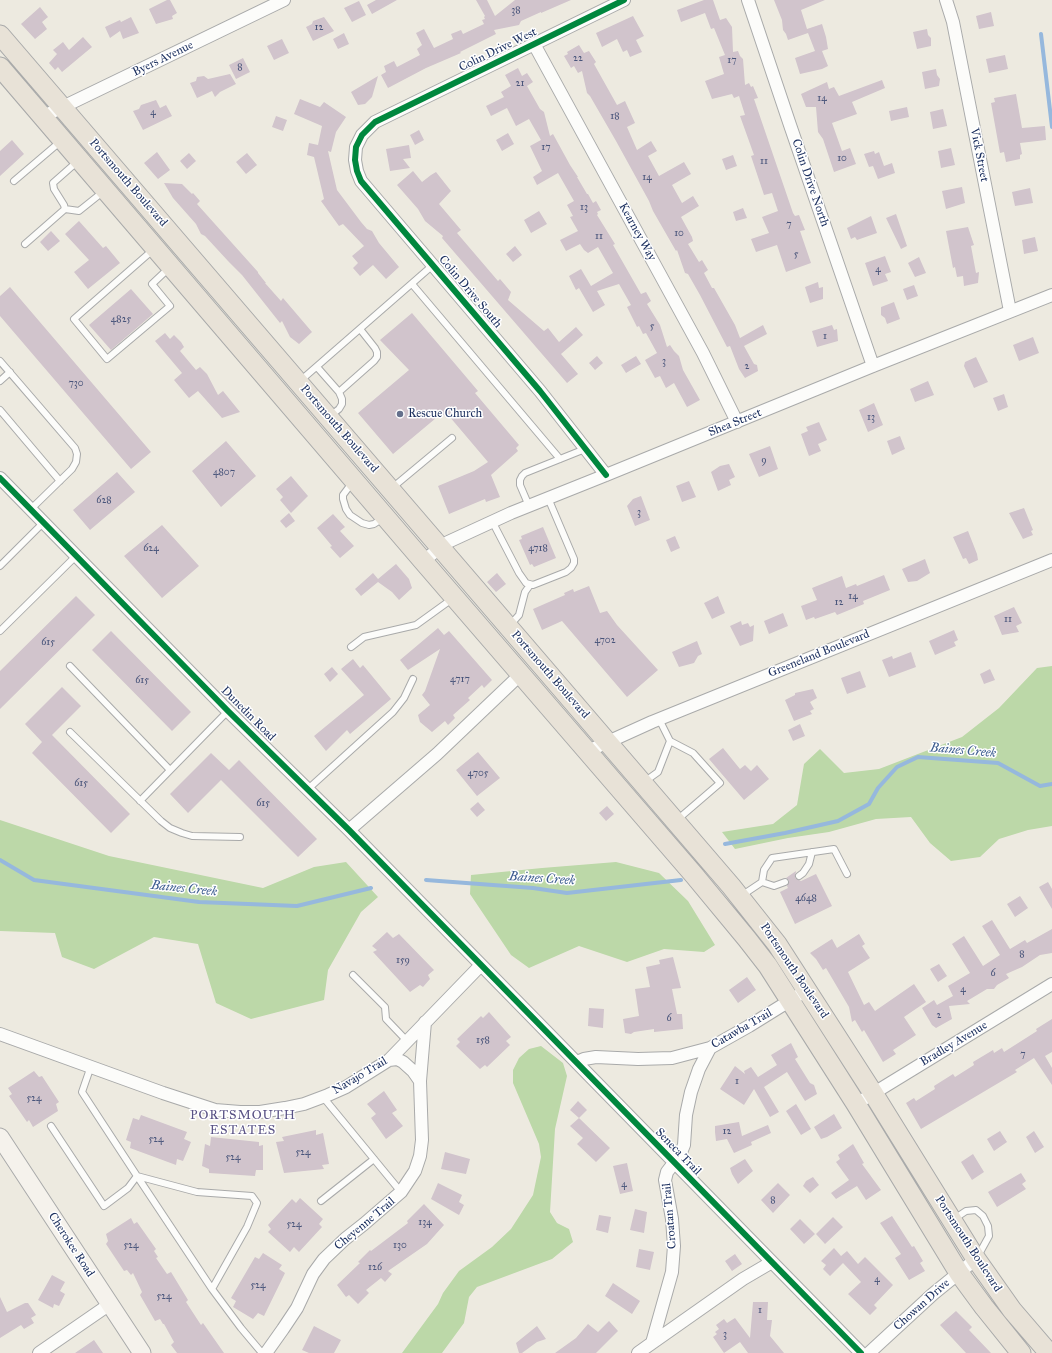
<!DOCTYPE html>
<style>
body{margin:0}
canvas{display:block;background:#edeae0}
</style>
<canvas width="1052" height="1353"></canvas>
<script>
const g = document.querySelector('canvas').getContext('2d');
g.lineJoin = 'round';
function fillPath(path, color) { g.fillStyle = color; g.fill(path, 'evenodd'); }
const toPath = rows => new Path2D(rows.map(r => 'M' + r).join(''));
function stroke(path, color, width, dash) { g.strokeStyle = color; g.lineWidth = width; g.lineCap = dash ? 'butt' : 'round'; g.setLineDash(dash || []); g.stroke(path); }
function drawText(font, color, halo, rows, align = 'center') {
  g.font = font + ' "IM FELL Great Primer",serif'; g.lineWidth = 3; g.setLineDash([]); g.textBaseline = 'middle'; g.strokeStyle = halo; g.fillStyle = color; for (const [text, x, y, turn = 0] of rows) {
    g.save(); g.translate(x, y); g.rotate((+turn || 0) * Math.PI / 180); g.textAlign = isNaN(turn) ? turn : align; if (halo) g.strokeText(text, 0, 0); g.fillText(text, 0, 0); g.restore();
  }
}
fillPath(toPath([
 [1052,666,1052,826,1028,830,999,839,980,857,951,861,930,843,911,817,876,819,829,832,788,838,735,849,722,832,773,824,797,805,804,764,820,749,844,773,879,769,962,737,999,708,1037,668],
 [0,820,109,856,263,888,314,867,346,862,378,897,361,912,328,970,324,1000,251,1019,216,1003,198,944,154,937,94,969,62,957,55,933,0,931],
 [616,862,659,873,688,901,715,945,704,952,664,949,627,962,579,946,529,968,511,955,470,894,471,875,542,868],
 [541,1046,563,1063,567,1076,555,1129,550,1212,557,1223,569,1229,573,1242,552,1259,477,1287,469,1297,464,1323,442,1353,402,1353,438,1304,443,1293,459,1271,492,1247,511,1229,533,1195,541,1157,539,1144,513,1083,513,1070,519,1058,529,1049]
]), '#bcd8a8');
stroke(toPath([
 [1041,34,1052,127],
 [725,844,785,833,838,821,869,804,878,788,897,767,918,757,998,763,1040,786,1052,784],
 [0,860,34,880,199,902,297,906,371,888],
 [426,880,533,888,567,893,681,880]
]), '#96b8dd', 4);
fillPath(toPath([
 [167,0,170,0,177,13,172,16,173,19,156,24,149,9],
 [376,0,397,0,372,14,367,5],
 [476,0,487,0,495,16,515,0,571,0,541,13,541,12,521,21,519,25,494,30,496,34,460,52,461,53,426,68,388,88,381,75,386,72,384,66,394,61,397,67,420,55,417,49,422,45,416,33,424,29,434,48,453,39,451,34,461,30,463,34,484,24,482,20,485,19,484,17,485,16],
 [704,0,713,0,720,20,726,18,732,27,733,52,738,51,740,56,743,59,745,85,749,83,751,87,753,86,758,98,754,99,793,213,795,216,799,215,805,230,800,231,811,263,786,272,777,245,756,252,751,239,769,233,762,217,778,211,772,193,764,195,751,156,754,155,740,116,745,115,739,96,734,98,732,94,712,99,705,81,724,74,719,57,725,55,714,28,711,29,705,13,681,22,677,10],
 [774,0,825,0,801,10,807,29,822,24,826,37,828,49,822,51,828,66,822,69,800,74,795,58,815,51,808,33,788,40,786,34,783,30,782,20],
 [359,1,366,15,352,22,344,8],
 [40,7,48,17,42,22,47,29,35,39,21,24],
 [991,12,994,26,979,29,976,16],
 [633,16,644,36,636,40,642,52,630,57,627,50,623,52,617,39,602,47,596,33],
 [131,17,139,33,123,39,120,31,110,38,105,27,120,20,121,22],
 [324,17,334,31,313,41,306,27,312,24,313,21],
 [927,29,928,35,931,38,931,46,917,49,913,32],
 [344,33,349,44,338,49,333,39],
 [83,37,92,47,62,72,58,67,55,70,49,63,57,54,53,50,63,42,69,50],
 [282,39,289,53,274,60,267,46],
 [579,45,584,53,589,51,596,62,594,64,617,105,625,101,635,123,627,127,637,150,651,141,657,151,648,156,659,176,684,162,691,174,672,185,682,203,693,196,699,206,681,217,692,237,693,241,688,244,699,262,702,260,708,270,704,273,712,288,714,288,735,325,740,338,763,325,767,334,744,346,754,364,757,365,758,371,745,378,739,369,730,346,727,347,700,295,688,274,685,273,677,250,676,251,653,211,649,201,616,141,590,96,587,93,582,71,578,73,574,66,571,68,564,56,568,54,567,52],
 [1005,55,1008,69,989,73,986,59],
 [243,58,250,72,236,79,229,65],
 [518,68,522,76,527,73,533,82,527,86,540,109,544,112,550,136,553,134,570,165,578,177,577,177,587,194,588,194,593,203,596,201,601,210,597,212,598,214,597,215,615,244,613,245,641,294,646,292,651,301,647,304,660,325,667,347,670,345,674,351,679,356,683,370,700,400,687,407,674,383,666,388,660,376,655,378,645,360,657,353,646,333,643,334,639,326,637,327,627,307,631,305,619,284,597,291,605,305,593,312,579,288,576,290,569,276,581,269,591,286,613,273,598,247,588,253,584,250,580,244,566,251,560,240,578,231,570,217,573,216,567,205,574,201,558,173,537,185,533,177,542,171,530,146,541,140,529,119,516,126,507,108,491,116,486,106,504,97,501,92,511,86,505,75],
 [936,69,937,75,940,79,939,86,925,89,922,72],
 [230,74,236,84,220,92,215,97,212,91,197,98,190,83,196,81,197,77,204,76,208,79],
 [378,76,372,97,365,104,358,105,351,92],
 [882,80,885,88,852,102,857,114,832,123,842,151,850,148,856,164,834,172,823,139,818,132,816,107,806,107,801,94,827,82,829,89,834,87,839,96],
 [1016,94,1022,128,1045,126,1046,140,1020,143,1022,154,1020,155,1020,159,1006,162,1004,152,1000,153,991,103,995,102,994,98],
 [300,99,320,107,324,102,346,117,336,132,331,152,328,151,337,190,361,222,367,229,372,231,379,243,399,267,386,279,373,265,360,276,353,268,358,263,352,256,364,246,343,224,339,226,321,201,324,199,314,157,307,155,309,143,318,145,322,126,294,114],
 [156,100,160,108,166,105,172,116,143,130,133,111,139,109,141,105],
 [907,107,909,117,891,121,889,111],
 [943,109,947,126,933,129,930,112],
 [276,116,287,120,283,131,272,127],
 [419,130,424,140,415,145,410,135],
 [508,133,514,144,502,151,496,140],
 [12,140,24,154,0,176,0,151],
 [409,145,411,158,403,159,410,168,390,171,386,149],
 [951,148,955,165,941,168,938,151],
 [874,151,875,154,879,152,884,166,892,163,895,173,878,179,873,166,869,167,864,154],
 [157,152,170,170,158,179,144,163],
 [189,153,196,161,187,169,180,161],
 [247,153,257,165,246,174,236,162],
 [733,155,737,166,726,170,722,159],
 [413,171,422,182,431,175,436,172,451,191,439,204,461,230,457,233,498,281,500,279,511,292,508,300,544,331,548,328,559,342,576,327,583,335,561,354,578,374,567,383,442,238,443,236,425,221,418,209,397,185],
 [164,183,182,184,192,194,193,193,200,201,197,204,258,272,258,273,266,283,265,283,281,301,283,298,312,332,299,344,290,337,282,321,280,323,242,275,228,261,205,236,201,234,196,224,173,198],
 [962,187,965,203,946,209,942,191],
 [1030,188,1033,203,1015,206,1012,192],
 [743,208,747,218,736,221,733,212],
 [539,211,547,224,531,233,524,220],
 [896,214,907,246,901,249,886,218],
 [871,216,877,233,857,240,855,237,851,239,847,228],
 [79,221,103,248,106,246,120,263,88,289,74,272,89,260,65,234],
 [968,227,974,245,971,246,976,273,979,272,978,283,964,286,963,276,957,277,955,267,953,268,946,231],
 [51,231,60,241,48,251,40,242],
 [1035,237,1038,251,1024,254,1022,240],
 [515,246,522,255,513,262,506,254],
 [885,256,891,272,885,274,888,281,873,286,865,263],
 [919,257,926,273,915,277,908,263],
 [818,282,819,288,823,287,823,299,810,303,805,287],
 [914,285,918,296,907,300,903,289],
 [10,287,151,452,131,469,0,316,0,296],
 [131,289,153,314,111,350,89,325],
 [894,302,900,319,887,324,885,318,881,315,881,307],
 [412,313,478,391,475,393,519,445,516,448,518,451,491,475,500,497,486,502,485,499,449,514,438,486,474,471,488,462,449,416,446,418,442,413,393,454,358,413,409,370,380,340],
 [832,325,834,330,837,329,838,341,817,347,812,331],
 [165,333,170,339,174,335,181,342,184,347,180,351,196,370,200,367,207,374,218,395,223,391,240,412,222,418,198,391,189,398,174,380,182,373,155,341],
 [1033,337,1039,353,1019,361,1013,345],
 [597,356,603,363,595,370,589,363],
 [636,356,641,364,626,373,621,365],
 [976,357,988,382,974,388,964,366,965,362],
 [928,381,934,395,915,402,910,389],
 [1004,394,1008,407,998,411,993,398],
 [874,403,883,425,868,432,859,410],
 [819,422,827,440,818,444,821,451,809,456,801,434,808,431,806,427],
 [900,436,905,449,892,455,887,441],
 [226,441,256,476,221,507,192,471],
 [770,446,778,469,759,477,749,454],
 [729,464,735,477,729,480,731,485,718,491,711,472,720,466],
 [117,472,135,492,90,530,73,510],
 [291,476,308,496,291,513,280,500,283,497,276,489],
 [689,481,696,497,682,502,676,486],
 [641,496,650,520,635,526,627,506,633,499],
 [1024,508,1033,530,1031,531,1033,535,1023,539,1009,513],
 [289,513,295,521,286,528,280,521],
 [333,514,345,527,340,531,354,546,340,558,330,547,332,546,317,528],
 [162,525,199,566,162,598,124,556],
 [543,527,556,558,534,567,532,564,530,565,519,540,522,539,521,536],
 [968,531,977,554,978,560,969,564,966,558,963,559,953,537],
 [675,536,680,548,671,552,666,540],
 [925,559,930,573,917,581,908,582,902,569],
 [396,564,409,579,412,588,399,600,392,592,378,582,361,596,355,589,373,573,378,579],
 [497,573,506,584,496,592,487,582],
 [884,575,890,590,863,601,864,604,837,615,835,612,815,619,814,617,806,620,801,606,817,600,812,588,842,576,846,588,856,584,857,586],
 [589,586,600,613,607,611,617,625,658,670,627,697,562,621,542,630,533,609,565,595,564,593,573,589,574,592],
 [76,596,95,615,0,709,0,671],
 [718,596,725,613,712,619,704,603],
 [1014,607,1022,623,1016,626,1019,632,1002,635,994,616],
 [783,613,788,626,769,634,764,621],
 [741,621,742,625,748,623,750,627,754,625,753,641,740,646,730,626],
 [438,628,444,635,449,631,492,680,484,688,482,685,468,698,470,700,453,715,455,718,448,725,445,721,432,732,420,722,418,715,430,705,422,695,425,691,440,649,408,670,400,660],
 [954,630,958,640,954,642,956,646,935,655,929,641],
 [111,631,191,712,172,731,92,650],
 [697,641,702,654,698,656,694,663,679,667,672,652],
 [911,652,916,667,889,677,882,660,892,656,893,659],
 [353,659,360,668,363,665,391,699,350,734,347,730,326,751,314,736,364,695,341,669],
 [332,667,338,674,330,682,324,674],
 [990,669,995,680,984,684,980,674],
 [860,671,866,687,847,694,841,678],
 [62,687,81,706,52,735,130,814,111,833,32,753,42,742,25,724],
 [813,689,817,698,810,702,814,709,810,711,812,714,794,721,785,700,795,695,795,693],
 [800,724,805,736,793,741,788,730],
 [723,748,740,769,745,765,751,771,757,765,769,779,744,800,709,759],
 [478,752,500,778,477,796,456,770],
 [211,753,229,770,239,760,317,839,298,857,221,780,188,813,170,794],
 [478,802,485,810,477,817,470,809],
 [607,806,614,814,606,821,599,813],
 [796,871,795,878,801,881,816,874,832,906,795,924,780,892,788,888,787,886,789,881,786,878],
 [1048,882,1052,889,1052,909,1039,887],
 [1020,896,1028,908,1015,917,1007,904],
 [992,920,1010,949,1025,940,1027,943,1052,929,1052,953,1040,955,1022,967,1006,974,1009,978,997,985,994,989,987,989,967,1001,970,1004,949,1006,952,1019,936,1028,932,1025,922,1008,934,1000,937,1005,953,996,948,986,970,973,952,944,964,936,983,966,1000,955,982,926],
 [387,932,393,938,399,934,434,970,428,975,430,979,423,987,420,985,410,992,373,952,377,950,372,946],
 [859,934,865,944,862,946,870,958,848,972,864,1005,869,1002,875,1011,914,984,926,1002,904,1017,916,1035,893,1050,896,1054,883,1062,864,1030,862,1032,855,1020,852,1022,849,1007,826,968,823,970,816,959,810,953,832,939,837,948],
 [673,957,681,988,672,989,677,1014,682,1014,683,1029,654,1032,654,1029,634,1032,631,1034,625,1033,623,1019,639,1016,635,989,650,987,646,967,660,964,659,960],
 [939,964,947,976,938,982,930,969],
 [747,977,756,990,738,1003,729,990],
 [589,1008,604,1009,603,1028,588,1026],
 [489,1012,511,1037,506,1041,510,1045,487,1067,485,1065,480,1069,456,1046,460,1042,457,1039,481,1016,483,1018],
 [1052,1019,1052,1052,1045,1056,1052,1068,1052,1085,1034,1058,1015,1070,1017,1072,921,1129,906,1103,914,1098,916,1101,935,1089,934,1086,953,1074,955,1077,974,1065,973,1062,993,1050,994,1053,1002,1048,1004,1052,1037,1031,1036,1029],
 [791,1043,798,1057,795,1059,810,1083,814,1085,817,1094,805,1101,787,1072,764,1087,779,1112,770,1117,754,1089,744,1105,720,1089,735,1066,745,1074,744,1071,751,1067,758,1077,777,1065,771,1055],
 [34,1071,39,1077,42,1076,59,1102,56,1104,58,1111,33,1127,29,1120,27,1122,9,1096,12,1094,8,1088],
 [384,1091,397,1110,392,1113,403,1126,386,1139,371,1118,376,1114,367,1104],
 [578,1101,587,1110,579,1118,570,1110],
 [796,1104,811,1129,801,1135,786,1111],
 [834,1114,842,1128,827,1137,821,1139,814,1127],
 [141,1115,187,1132,184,1139,191,1142,183,1161,177,1159,176,1165,130,1148,131,1142,126,1140,133,1118,139,1120],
 [579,1118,610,1148,596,1162,577,1144,583,1138,570,1126],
 [739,1122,742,1136,768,1125,771,1133,751,1142,752,1145,734,1153,727,1139,716,1141,715,1132,715,1126],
 [316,1130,316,1135,323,1133,329,1164,322,1165,324,1169,284,1173,276,1142,284,1141,282,1137],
 [1000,1131,1007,1142,994,1151,987,1139],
 [1034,1131,1044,1147,1035,1153,1026,1137],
 [211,1137,259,1142,259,1146,263,1145,263,1170,256,1170,255,1176,209,1173,209,1169,202,1166,205,1144,210,1146],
 [853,1144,864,1163,862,1164,881,1190,866,1200,857,1186,836,1199,831,1193,849,1180,836,1162,840,1159,838,1155],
 [445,1152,470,1159,466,1174,441,1169],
 [973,1154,984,1172,972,1180,961,1162],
 [745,1159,753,1171,738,1184,732,1174,730,1168],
 [627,1163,633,1191,620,1194,613,1166],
 [1021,1173,1026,1181,1022,1184,1026,1189,997,1207,988,1192],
 [813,1177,819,1185,810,1193,803,1186,806,1181],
 [438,1183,462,1195,459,1202,464,1205,459,1215,431,1199],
 [778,1183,790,1195,773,1213,761,1200],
 [300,1198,323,1219,319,1224,322,1227,299,1252,294,1247,290,1252,268,1232,271,1229,268,1225,292,1199,296,1203],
 [424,1204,444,1225,427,1244,388,1271,392,1274,385,1282,381,1278,366,1290,369,1293,358,1304,349,1295,346,1297,337,1285,360,1263,358,1262,370,1250,371,1251,408,1223,407,1221],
 [635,1209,647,1212,644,1233,630,1230],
 [599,1215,611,1217,608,1233,596,1230],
 [892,1216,912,1247,914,1246,923,1261,920,1263,925,1271,909,1280,895,1258,901,1254,880,1223],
 [833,1217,843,1227,825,1244,816,1234],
 [131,1218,134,1224,137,1222,156,1249,154,1251,158,1257,156,1258,167,1274,171,1272,188,1300,186,1302,201,1325,203,1323,224,1353,177,1353,171,1345,174,1342,164,1324,163,1324,160,1319,155,1321,140,1295,142,1292,133,1273,131,1275,127,1270,124,1271,106,1244,108,1241,106,1234],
 [800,1219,815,1234,804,1244,790,1229],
 [834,1248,841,1256,847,1251,858,1264,865,1257,893,1285,874,1305,877,1308,870,1315,848,1294,861,1282,843,1263,830,1276,823,1269,826,1265,821,1261],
 [639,1249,654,1252,650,1270,636,1267],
 [263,1253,282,1265,279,1269,285,1273,264,1316,258,1313,253,1319,233,1307,236,1301,231,1298,255,1257,259,1259],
 [735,1254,742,1264,732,1271,725,1261],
 [52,1275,65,1282,60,1291,65,1294,59,1306,54,1304,53,1308,38,1300],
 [613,1283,640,1301,632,1314,605,1296],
 [0,1297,7,1312,25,1303,28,1303,36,1315,31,1318,34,1323,24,1329,21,1325,0,1338],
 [753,1302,768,1302,767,1320,772,1320,770,1336,784,1353,748,1353,740,1342,724,1353,713,1337,717,1334,715,1332,719,1329,716,1325,724,1319,727,1323,735,1318,750,1338],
 [956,1311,972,1327,969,1330,991,1353,966,1353,940,1325],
 [609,1321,618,1331,596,1353,555,1353,576,1338,588,1324,598,1332],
 [314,1326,341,1340,334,1353,309,1353,302,1350],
 [537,1326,546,1339,537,1342,522,1353,519,1353,516,1343],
 [94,1340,103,1353,75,1353]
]), '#d1c4cc');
const lane = toPath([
 [14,181,61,141],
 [65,209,79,211,104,191],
 [25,244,65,209,64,205,54,189,53,183,78,161],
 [154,249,74,319,107,359,170,306,152,284,169,268],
 [412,284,560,459],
 [0,361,75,448,77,454,76,462,72,469,31,509],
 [317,367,339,392,342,399,342,404,339,409,330,416],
 [0,381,10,372],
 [300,381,433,265],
 [339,392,374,361,377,357,377,352,375,348,360,329],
 [0,410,60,481],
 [352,483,343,495,343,499,346,509,350,515,362,523,369,525,374,524,383,518],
 [392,488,452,438],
 [529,506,520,485,520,480,522,476,525,473,585,449],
 [492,521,519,573,526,583,533,585,566,572,571,568,574,563,574,559,548,498],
 [0,566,44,522],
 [510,625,519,615,525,592,530,585],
 [0,631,77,555],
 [351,647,364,637,416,625,452,599],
 [70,666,170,770],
 [70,732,161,821,170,828,182,833,192,836,240,837],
 [670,741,693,753,720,783,677,820],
 [644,782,658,772,670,741,659,719],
 [308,789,393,712,404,698,413,679],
 [140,801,228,711],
 [799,876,803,873,809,864,812,852],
 [762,882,774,886,785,882],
 [741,896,762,882,764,870,772,858,834,849,847,874],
 [353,975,385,1007,386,1019,407,1041],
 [91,1066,82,1092,137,1176,197,1192,252,1196,257,1203,247,1227,212,1289,241,1328,262,1353],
 [323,1097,401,1192],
 [51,1126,104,1206,128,1188,137,1176,212,1289],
 [321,1201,374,1159],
 [954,1219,966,1211,976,1210,983,1216,988,1226,989,1236,978,1256]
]);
const street = toPath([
 [748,0,790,125,873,366],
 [946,0,953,22,1010,311],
 [534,44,703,353,737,422],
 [42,117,284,0],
 [606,475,540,391,361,181,357,171,355,160,356,147,362,135,375,122,624,0],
 [0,478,228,711,349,830,861,1353],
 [423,561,448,542,511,513,606,475,873,366,1052,295],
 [588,751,652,722,1052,560],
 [349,830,437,754,521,674],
 [0,1034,163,1093,215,1110,240,1112,260,1112,285,1108,304,1104,328,1095,346,1087,389,1060,481,965],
 [577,1062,584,1059,596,1057,638,1059,672,1058,710,1048,749,1026,807,990],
 [420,1081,425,1022],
 [856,1104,1052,984],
 [652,1343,743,1279,772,1262],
 [39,1353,110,1304],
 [266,1353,283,1329,297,1308,313,1274,324,1259,345,1239,364,1224,401,1192,415,1171,420,1156,422,1140,420,1081,413,1071,403,1062,397,1059,389,1060],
 [638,1353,652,1343,672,1272,674,1246,672,1219,665,1180,667,1172,680,1155,684,1145,686,1115,691,1092,699,1069,710,1048],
 [869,1353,933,1294,976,1259]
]);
const secondary = toPath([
 [0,1137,142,1353]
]);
const primary = toPath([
 [0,35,731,886,777,944,873,1093,976,1259,1012,1310,1049,1353],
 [0,67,423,561,694,875,747,939,768,966,856,1104,959,1273,984,1307,1021,1353]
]);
stroke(lane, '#a9aaaa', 8);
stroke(street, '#a9aaaa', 14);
stroke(secondary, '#a9aaaa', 19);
stroke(primary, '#a9aaaa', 21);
stroke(lane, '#fcfcfa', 6);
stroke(street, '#fcfcfa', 12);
stroke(secondary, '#f5f2ec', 17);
stroke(primary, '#e8e2d7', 19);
stroke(toPath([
 [606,475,540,391,361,181,357,171,355,160,356,147,362,135,375,122,624,0],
 [0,478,228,711,349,830,861,1353]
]), '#00873e', 6);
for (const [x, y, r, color] of [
 [400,414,4,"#64708c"]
]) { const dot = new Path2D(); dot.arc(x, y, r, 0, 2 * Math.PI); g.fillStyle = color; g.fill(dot); stroke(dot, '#fff', 1.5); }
drawText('10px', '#48547a', null, [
 ["38",516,11],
 ["12",319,28],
 ["22",578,59],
 ["17",732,61],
 ["8",240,68],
 ["21",520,84],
 ["14",822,99],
 ["4",153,113],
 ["18",615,117],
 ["17",546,148],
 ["10",842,159],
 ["11",764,162],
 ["14",647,178],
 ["13",584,208],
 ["7",789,225],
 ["10",679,234],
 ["11",599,237],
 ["5",796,255],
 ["4",878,270],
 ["4825",121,320],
 ["5",652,327],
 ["1",825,337],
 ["3",664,362],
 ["2",747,367],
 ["730",76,384],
 ["13",871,418],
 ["9",764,461],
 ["4807",224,473],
 ["628",104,501],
 ["3",639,513],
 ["624",151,549],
 ["4718",538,549],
 ["14",853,597],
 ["12",839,603],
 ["11",1008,620],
 ["4702",605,641],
 ["615",48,643],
 ["4717",460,680],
 ["615",142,681],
 ["4705",478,774],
 ["615",81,784],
 ["615",263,804],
 ["4648",806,899],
 ["8",1022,955],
 ["159",403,961],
 ["6",993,974],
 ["4",963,990],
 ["2",939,1016],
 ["6",669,1019],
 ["158",483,1041],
 ["7",1023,1055],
 ["1",737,1082],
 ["524",34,1099],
 ["12",727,1132],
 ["524",156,1140],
 ["524",303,1153],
 ["524",233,1158],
 ["4",624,1185],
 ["8",773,1201],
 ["134",425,1223],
 ["524",294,1225],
 ["524",131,1246],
 ["130",400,1246],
 ["126",375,1268],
 ["4",877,1280],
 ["524",258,1286],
 ["524",164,1297],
 ["1",760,1311],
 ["3",725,1335]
]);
drawText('12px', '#1b2f5e', '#fff', [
 ["Colin Drive West",498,50,-26],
 ["Byers Avenue",163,59,-26],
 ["Vick Street",979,155,79],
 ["Portsmouth Boulevard",128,183,49],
 ["Colin Drive North",810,183,71],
 ["Kearney Way",637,232,61],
 ["Colin Drive South",470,292,50],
 ["Shea Street",735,423,-22],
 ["Portsmouth Boulevard",339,429,49],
 ["Greeneland Boulevard",819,654,-22],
 ["Portsmouth Boulevard",550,675,49],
 ["Dunedin Road",248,714,45],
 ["Portsmouth Boulevard",794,971,56],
 ["Catawba Trail",742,1029,-30],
 ["Bradley Avenue",954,1044,-31],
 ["Navajo Trail",360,1076,-31],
 ["Seneca Trail",678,1152,46],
 ["Croatan Trail",670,1216,-95],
 ["Cheyenne Trail",365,1224,-40],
 ["Portsmouth Boulevard",968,1244,57],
 ["Cherokee Road",71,1245,57],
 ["Chowan Drive",922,1305,-42]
]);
drawText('12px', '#1b2f5e', '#fff', [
 ["Rescue Church",408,414]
], 'left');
drawText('italic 13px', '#3d5d90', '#fff', [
 ["Baines Creek",963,751,5],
 ["Baines Creek",542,879,4],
 ["Baines Creek",184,889,6]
]);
g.letterSpacing = '1px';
drawText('13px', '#595285', '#fff', [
 ["PORTSMOUTH",243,1116],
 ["ESTATES",243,1131]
]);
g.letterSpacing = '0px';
</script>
